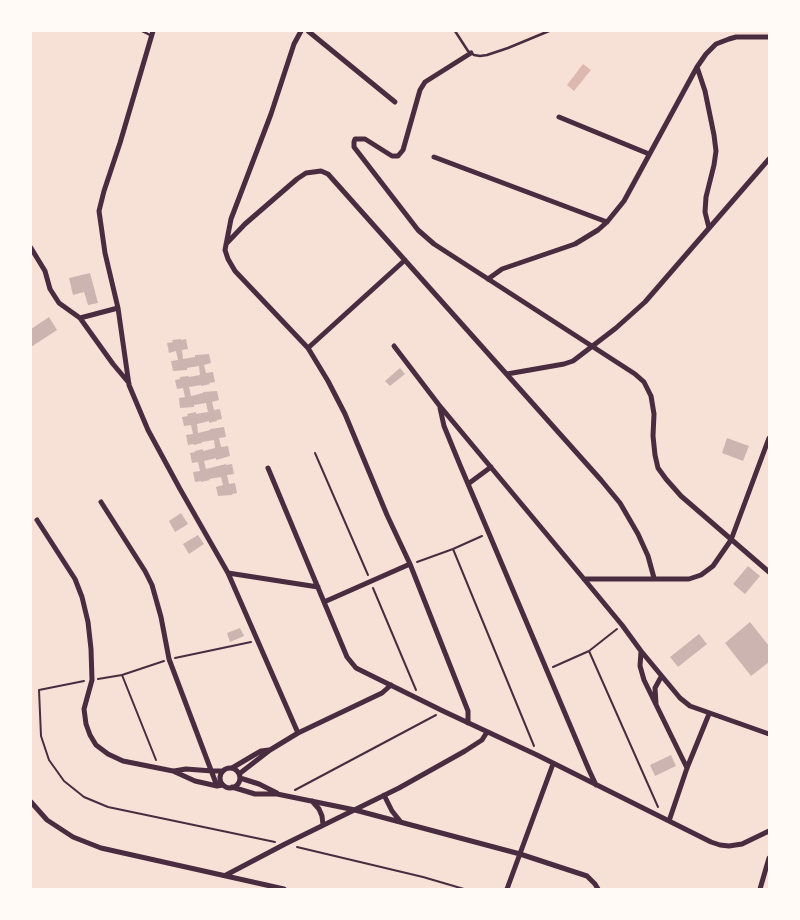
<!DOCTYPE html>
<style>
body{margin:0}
#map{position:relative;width:800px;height:920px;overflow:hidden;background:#f7e1d7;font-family:Quicksand,sans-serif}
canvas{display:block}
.frame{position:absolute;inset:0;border:32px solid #fffaf5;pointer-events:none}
</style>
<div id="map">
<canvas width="800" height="920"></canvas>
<div class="frame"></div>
</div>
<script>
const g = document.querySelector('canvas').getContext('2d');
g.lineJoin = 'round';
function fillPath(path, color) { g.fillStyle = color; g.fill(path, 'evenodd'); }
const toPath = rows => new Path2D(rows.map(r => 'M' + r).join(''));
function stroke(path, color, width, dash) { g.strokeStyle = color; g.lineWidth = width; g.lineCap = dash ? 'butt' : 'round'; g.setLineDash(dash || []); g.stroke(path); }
fillPath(toPath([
 [583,64,591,70,574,91,567,85]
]), '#dcb8b0');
fillPath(toPath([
 [90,273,98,303,88,305,84,292,73,295,69,278],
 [49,317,57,330,31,347,31,329],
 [181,339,181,340,186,339,188,349,182,350,183,359,195,357,195,355,209,354,211,363,204,365,206,373,213,372,215,382,209,383,210,384,201,386,201,385,189,387,191,396,203,393,203,392,217,391,219,400,212,402,214,410,220,409,222,419,217,420,217,421,209,423,209,421,197,424,198,433,210,430,210,429,224,427,226,437,219,438,221,447,228,446,230,456,216,460,216,458,204,461,206,469,226,464,226,465,232,464,234,474,227,475,229,484,235,483,237,493,232,494,232,495,218,496,216,487,223,485,221,477,209,479,210,480,201,482,201,481,195,482,193,472,200,471,198,462,192,463,190,453,195,452,195,451,203,449,203,451,215,448,214,440,202,442,202,443,194,445,193,444,188,445,186,435,193,434,191,425,184,426,182,417,188,416,187,414,196,412,196,414,208,412,206,403,194,405,194,407,180,408,179,398,185,397,183,388,177,389,175,380,180,379,180,377,188,376,189,377,200,375,199,366,187,368,187,370,173,371,171,361,178,360,176,351,169,353,167,343,173,342,172,340],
 [400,368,405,374,390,386,385,381],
 [727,438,749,446,743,461,722,453],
 [181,513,188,524,175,532,169,521],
 [198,535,204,544,189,554,183,544],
 [748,566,760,576,745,594,733,584],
 [750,622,769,646,769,662,751,676,725,643],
 [240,628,244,636,230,642,227,633],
 [699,634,707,644,678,667,670,657],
 [671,755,676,766,655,776,650,765]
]), '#ccb4b1');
stroke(toPath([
 [315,453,368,575],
 [453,549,534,746],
 [417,562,453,549,482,536],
 [373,588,416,690],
 [589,651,658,807],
 [175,658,251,642],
 [553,667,589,651,617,629],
 [122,675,156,760],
 [98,679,122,675,164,661],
 [84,681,39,690,41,736,49,760,64,781,84,797,108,807,275,842],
 [295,790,436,715],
 [297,847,423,877,464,889]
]), '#4a2c40', 2);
stroke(toPath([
 [142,31,152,36],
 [455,31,468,51,474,55,480,56,487,55,508,48,549,31]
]), '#4a2c40', 2.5);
stroke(toPath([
 [153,31,120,143,104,191,99,211,105,253,118,308,129,385,148,430,180,489,228,573,298,733],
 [301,31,294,44,271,114,231,219,225,250,228,259,235,271,308,348,328,381,345,414,387,515,410,564,468,711,468,723],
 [308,31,395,102],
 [471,53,425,82,420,90,403,150,398,156,392,156,365,139,355,139,354,142,354,147,418,230,434,244,635,374,644,382,651,396,654,414,653,436,655,455,658,468,666,479,681,496,769,572],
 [697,67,705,91,714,135,716,151,714,165,706,197,705,212,709,228],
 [559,117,649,154],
 [434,157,607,222],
 [226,244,245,224,297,179,306,173,321,171,328,174,601,480,620,503,638,534,648,556,654,578],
 [31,248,45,271,50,289,59,303,80,318,113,364,129,383],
 [488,279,502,269,575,244,598,230,607,222,624,201,697,67,706,54,716,44,729,39,736,37,769,37],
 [80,318,118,308],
 [394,346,439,405,584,579,622,625,641,651,680,698,690,706,769,734],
 [308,348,405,260],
 [507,374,564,364,573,361,616,328,645,302,769,159],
 [440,408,444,426,460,465,589,770,596,785],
 [268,468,347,657,356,668,443,711,537,755,711,842,720,845,729,846,742,844,769,831],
 [468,484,491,467],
 [101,502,145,571,152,585,161,617,169,659,217,786],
 [37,520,75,579,82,597,88,622,91,649,92,680,84,709,86,724,90,735,96,745,108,754,123,761,173,771,195,781,217,786,223,785],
 [228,573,318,587],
 [584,579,689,579,701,575,713,566,731,540,769,438],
 [324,602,410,564],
 [641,652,640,666,644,680,687,768],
 [656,704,655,688,661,677],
 [232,768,254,755,261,751,269,750],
 '220 778a10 10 0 1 1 20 0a10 10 0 1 1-20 0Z',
 [174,771,186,769,212,771,223,771],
 [239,774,270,750,298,733,382,693,391,685],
 [240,778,259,784,277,793],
 [232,787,255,794,277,794,355,810,520,854,587,876,595,884,598,889],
 [384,795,392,811,400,821],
 [312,801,319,809,322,816,323,825],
 [31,802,47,820,73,837,101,848,284,889],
 [669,821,687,768,709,714],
 [226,875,285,844,399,788,465,751,482,740,487,732],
 [507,889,553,764],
 [760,889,769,858]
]), '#4a2c40', 5);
</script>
